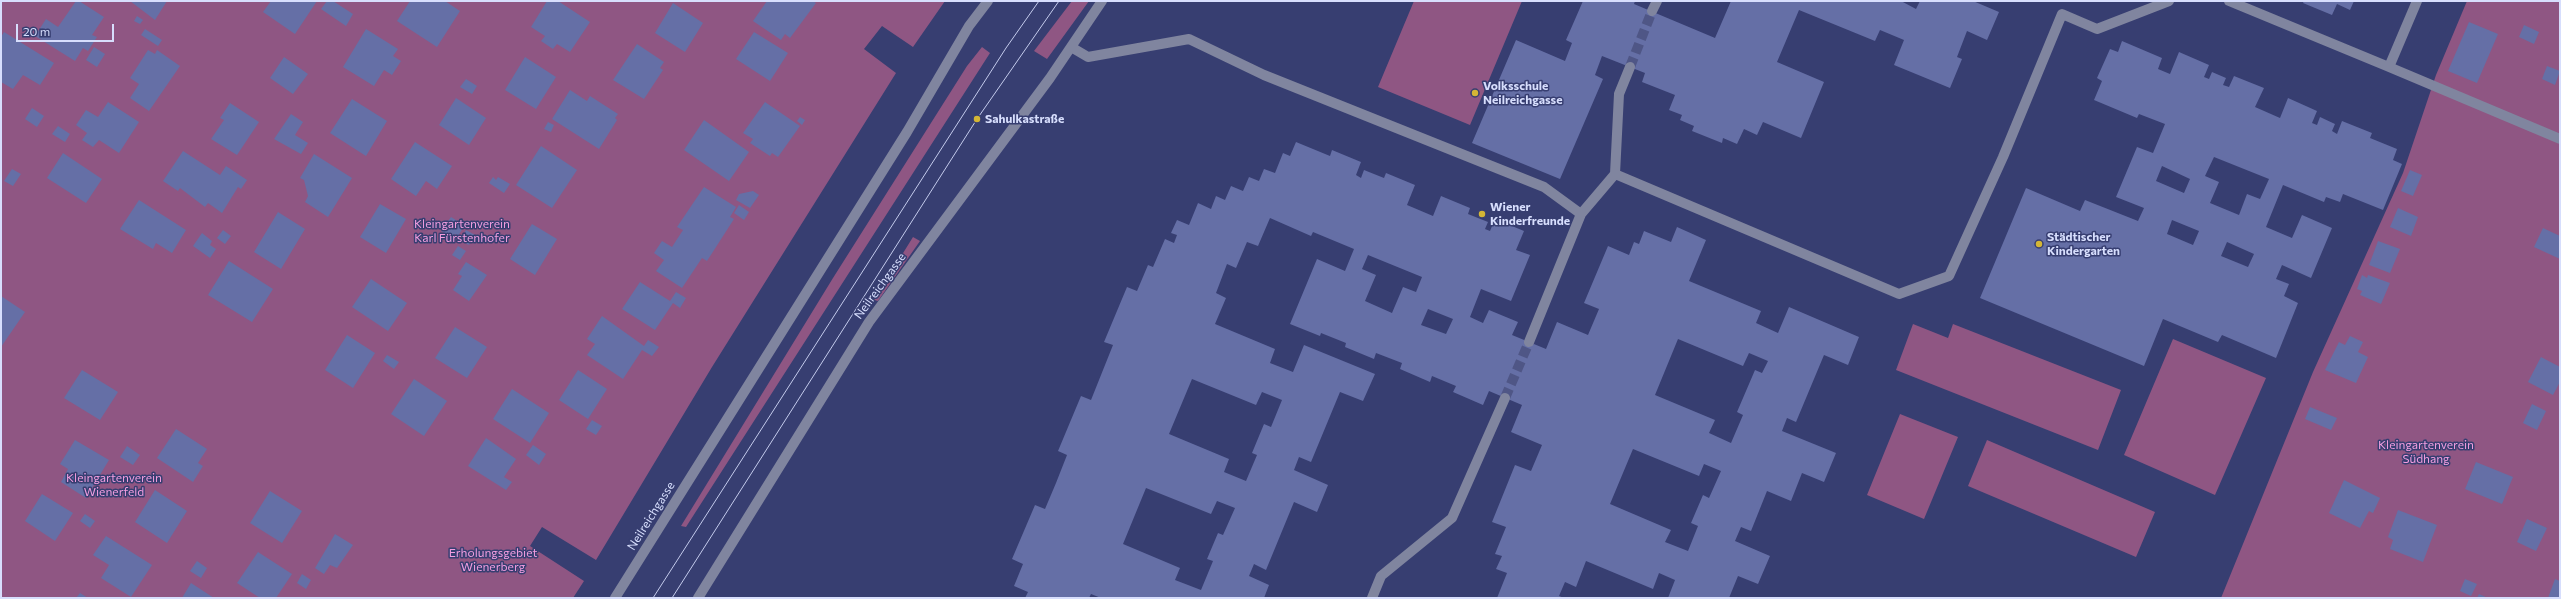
<!DOCTYPE html>
<meta charset="utf-8">
<style>
body{margin:0}
#map{position:relative;width:2561px;height:599px;overflow:hidden;background:#373e71;font-family:Commissioner,sans-serif}
canvas{display:block}
.frame{position:absolute;inset:0;border:2px solid #d7defd;pointer-events:none}
.scale{position:absolute;left:16px;top:24px;width:98px;height:18px;box-sizing:border-box;border:2px solid #d7defd;border-top:0;padding-left:5px;font-size:12px;line-height:14px;white-space:nowrap;color:#d7defd;-webkit-text-stroke:3px #373e71;paint-order:stroke}
</style>
<div id="map">
<canvas width="2561" height="599"></canvas>
<div class="frame"></div>
<div class="scale">20 m</div>
</div>
<script>
const g = document.querySelector('canvas').getContext('2d');
g.lineJoin = 'round';
function fillPath(path, color) { g.fillStyle = color; g.fill(path, 'evenodd'); }
const toPath = rows => new Path2D(rows.map(r => 'M' + r).join(''));
function stroke(path, color, width, dash) { g.strokeStyle = color; g.lineWidth = width; g.lineCap = dash ? 'butt' : 'round'; g.setLineDash(dash || []); g.stroke(path); }
function drawText(font, color, halo, rows, align = 'center') {
  g.font = font + ' Commissioner,sans-serif'; g.lineWidth = 3; g.setLineDash([]); g.textBaseline = 'middle'; g.strokeStyle = halo; g.fillStyle = color; for (const [text, x, y, turn = 0] of rows) {
    g.save(); g.translate(x, y); g.rotate((+turn || 0) * Math.PI / 180); g.textAlign = isNaN(turn) ? turn : align; if (halo) g.strokeText(text, 0, 0); g.fillText(text, 0, 0); g.restore();
  }
}
fillPath(toPath([
 [1,1,945,1,913,47,882,26,864,49,896,73,712,367,596,560,542,527,530,546,584,581,573,598,1,598],
 [1072,1,1089,1,1047,59,1034,51],
 [1414,1,1522,1,1470,125,1378,87],
 [2467,1,2560,1,2560,598,2221,598,2313,372,2403,173,2436,75],
 [982,47,990,53,686,527,681,526,833,278,967,66],
 [913,237,920,241,878,301,874,300],
 [1913,324,1948,338,1953,324,2121,390,2098,450,1896,370],
 [2173,339,2266,378,2215,495,2124,455],
 [1900,414,1958,437,1924,519,1867,495],
 [1987,440,2155,512,2136,557,1968,486]
]), '#8f5683');
fillPath(toPath([
 [76,1,79,1,104,17,92,35,97,37,88,51,83,48,75,61,35,36,46,19,58,27],
 [130,1,167,1,155,20],
 [271,1,317,1,295,34,263,12],
 [327,1,333,1,353,14,346,26,321,9],
 [410,1,445,1,460,11,437,47,397,21],
 [547,1,558,1,590,22,570,52,557,44,553,49,541,41,545,36,531,27],
 [767,1,813,1,816,3,790,38,785,34,781,40,753,21],
 [1583,1,1635,1,1634,4,1715,38,1731,1,1901,1,1916,9,1920,1,1973,1,1999,12,1987,40,1967,31,1957,57,1962,59,1950,88,1894,65,1904,40,1880,30,1875,41,1799,10,1777,62,1824,82,1801,138,1763,122,1757,135,1744,129,1737,144,1723,138,1722,143,1692,131,1694,126,1680,120,1682,115,1669,110,1675,95,1642,82,1645,73,1602,56,1595,75,1603,79,1560,179,1472,143,1516,40,1565,61,1572,43,1566,40],
 [2304,1,2354,1,2350,10,2337,4,2332,15,2303,3],
 [673,3,703,23,685,52,655,33],
 [137,16,143,20,140,24,134,21],
 [2469,22,2498,34,2477,83,2448,71],
 [2524,25,2539,32,2534,44,2519,37],
 [145,29,162,40,158,46,141,35],
 [366,29,398,49,393,56,401,61,392,75,384,70,374,86,343,67],
 [4,32,54,63,40,85,23,75,13,89,1,82,1,37],
 [754,32,788,53,770,81,736,59],
 [2122,41,2162,58,2158,69,2170,74,2179,52,2209,65,2204,77,2209,79,2212,72,2226,78,2223,85,2229,87,2234,76,2264,88,2255,107,2280,118,2288,98,2317,111,2312,123,2317,125,2320,117,2335,124,2332,131,2337,134,2342,121,2372,133,2370,138,2397,149,2393,160,2402,164,2383,210,2343,194,2340,202,2326,197,2324,202,2283,185,2266,227,2292,238,2302,215,2332,228,2311,278,2282,265,2276,279,2289,284,2284,296,2298,303,2276,358,2222,335,2218,342,2163,319,2144,366,1980,298,2026,188,2080,211,2085,200,2138,221,2144,208,2116,197,2137,147,2153,153,2165,124,2139,114,2137,118,2094,100,2102,81,2097,78,2110,49,2118,52],
 [2214,157,2269,179,2260,199,2247,194,2239,215,2210,203,2219,182,2205,176],
 [2162,166,2190,179,2184,193,2156,181],
 [2172,220,2199,231,2193,245,2167,234],
 [2227,242,2254,254,2248,267,2221,256],
 [637,44,664,62,660,68,663,70,644,99,613,80],
 [94,47,105,54,97,67,86,60],
 [148,50,155,54,157,50,180,66,149,111,130,98,139,84,130,78],
 [284,57,308,74,293,94,270,78],
 [525,57,556,77,536,109,505,90],
 [2547,66,2560,71,2555,85,2542,79],
 [466,79,477,86,472,94,460,87],
 [570,90,587,101,590,96,618,114,615,118,617,120,599,149,552,119],
 [456,98,486,118,469,145,439,125],
 [352,99,387,121,366,156,330,133],
 [108,102,139,122,119,153,99,140,93,147,82,140,87,133,76,125,86,110,98,117],
 [765,102,800,126,778,157,772,153,770,156,750,143,753,139,743,133],
 [230,103,259,122,237,155,211,139,224,120,220,118],
 [32,108,44,116,37,127,25,119],
 [291,114,303,122,295,135,308,143,301,154,274,139],
 [800,117,805,120,802,125,797,121],
 [704,120,749,152,729,181,684,150],
 [548,122,554,125,551,132,544,129],
 [58,126,70,134,65,142,52,134],
 [415,142,452,166,437,189,426,181,416,196,391,179],
 [1296,142,1330,156,1332,150,1361,162,1356,175,1361,178,1364,170,1384,178,1386,173,1415,185,1407,205,1433,216,1441,196,1470,208,1468,214,1488,222,1485,229,1490,231,1495,219,1524,231,1516,250,1530,255,1511,301,1481,289,1470,317,1483,323,1489,310,1518,322,1512,335,1546,349,1557,322,1588,335,1599,309,1584,303,1608,246,1629,255,1634,242,1639,244,1644,231,1671,242,1677,227,1706,240,1689,281,1761,311,1756,323,1778,333,1789,307,1859,337,1848,365,1824,355,1796,422,1787,418,1782,431,1836,453,1824,482,1802,473,1791,501,1767,491,1751,531,1741,527,1735,541,1770,556,1758,584,1738,576,1729,598,1668,598,1675,580,1659,573,1653,589,1586,561,1576,587,1565,582,1559,596,1564,598,1497,598,1507,573,1496,569,1502,556,1495,554,1506,527,1492,522,1515,465,1531,471,1542,445,1511,432,1522,405,1489,391,1483,405,1453,392,1456,386,1432,376,1430,382,1400,369,1402,363,1376,353,1374,359,1345,347,1346,343,1321,333,1320,336,1290,324,1317,259,1345,271,1354,249,1313,232,1311,236,1270,218,1258,246,1247,242,1236,268,1227,264,1216,293,1226,298,1215,324,1275,349,1270,363,1293,372,1304,345,1375,374,1363,401,1340,392,1311,462,1299,457,1294,470,1328,485,1317,512,1294,502,1266,570,1254,564,1249,576,1269,585,1264,598,1101,598,1091,594,1089,598,1025,598,1028,592,1014,586,1023,564,1012,559,1035,505,1045,509,1056,483,1067,455,1058,451,1081,396,1091,400,1113,345,1104,342,1127,287,1137,291,1148,265,1153,267,1165,239,1174,243,1177,235,1171,233,1177,220,1189,225,1198,203,1211,209,1216,196,1225,200,1231,186,1243,191,1249,177,1259,181,1264,169,1275,173,1283,153,1290,156],
 [1368,255,1422,277,1416,292,1403,287,1392,313,1365,301,1376,275,1362,269],
 [1428,309,1453,319,1446,334,1421,325],
 [1678,339,1743,366,1749,353,1768,361,1762,373,1755,370,1737,412,1743,415,1731,443,1709,433,1715,420,1655,395],
 [1192,379,1256,405,1262,392,1282,400,1271,427,1264,424,1252,453,1257,455,1246,481,1224,472,1229,459,1169,434],
 [1633,449,1699,476,1704,464,1721,471,1709,498,1703,495,1691,523,1698,526,1688,551,1665,542,1671,530,1610,504],
 [1146,488,1211,514,1217,501,1235,508,1223,535,1218,533,1207,559,1213,561,1201,590,1175,580,1180,568,1123,544],
 [541,146,577,170,552,208,516,185],
 [183,151,220,175,226,166,247,180,241,189,238,187,222,213,208,203,205,207,180,188,178,191,163,181],
 [63,153,102,179,86,203,47,178],
 [314,154,352,178,328,217,305,202,308,196,304,180,300,178],
 [12,169,21,174,13,186,4,181],
 [2410,170,2422,175,2413,196,2401,191],
 [493,177,496,180,498,177,510,184,504,193,489,183],
 [704,187,736,207,730,217,734,219,707,261,702,258,682,288,656,271,664,260,654,253,662,241,672,247,683,230,677,227],
 [753,191,759,195,750,208,736,200,739,194],
 [139,200,186,230,172,253,156,243,153,249,120,229],
 [380,204,406,219,386,253,360,237],
 [739,205,749,212,744,220,734,213],
 [2398,208,2418,217,2411,236,2390,227],
 [278,212,305,229,281,269,254,252],
 [451,217,462,224,460,226,463,228,458,236,455,234,452,238,441,231],
 [532,224,557,239,535,275,510,259],
 [2543,228,2560,236,2560,259,2534,247],
 [223,230,231,236,225,244,217,238],
 [466,230,475,235,469,245,460,240],
 [202,233,212,241,210,245,216,249,210,258,193,246],
 [2378,241,2400,249,2390,273,2369,265],
 [458,246,466,251,460,260,452,255],
 [229,261,273,289,252,322,208,295],
 [466,262,487,275,469,301,453,290,462,276,458,274],
 [2362,275,2367,278,2368,275,2390,283,2381,304,2360,295,2362,291,2357,289],
 [371,279,407,303,388,331,352,307],
 [640,282,670,301,676,292,686,298,680,308,673,303,655,330,622,309],
 [1,296,25,312,1,347],
 [602,316,644,346,648,340,659,347,652,356,642,350,623,379,587,355,595,344,587,339],
 [455,327,487,347,467,378,435,358],
 [347,335,375,353,353,388,325,370],
 [2350,336,2363,342,2358,352,2368,357,2356,383,2325,370,2339,342,2345,345],
 [387,355,399,362,394,369,383,361],
 [2541,357,2560,367,2560,382,2553,395,2528,382],
 [82,370,118,392,100,420,64,398],
 [578,370,607,389,588,419,559,400],
 [414,379,447,401,424,436,391,414],
 [512,389,549,413,530,443,493,419],
 [2532,404,2546,411,2537,430,2523,423],
 [2310,407,2337,418,2331,430,2305,419],
 [592,420,602,426,596,435,586,429],
 [176,429,207,449,198,463,203,466,193,482,157,458],
 [486,438,516,459,504,477,512,482,506,490,468,466],
 [75,440,109,460,86,498,61,482,68,469,60,464],
 [533,445,546,454,539,465,526,455],
 [127,446,140,455,133,465,120,457],
 [2476,462,2513,477,2502,504,2465,489],
 [2344,480,2380,498,2373,513,2369,511,2360,528,2329,513],
 [155,490,187,511,167,543,135,522],
 [270,491,302,511,282,543,250,523],
 [42,494,73,513,55,541,25,521],
 [2398,510,2437,525,2423,562,2390,549,2393,540,2388,537],
 [85,514,95,521,90,528,80,521],
 [2527,519,2547,528,2536,551,2517,542],
 [335,534,353,545,337,568,330,565,324,574,315,568],
 [106,536,152,565,131,597,101,578,109,565,93,555],
 [258,552,292,574,276,598,260,598,237,583],
 [197,561,207,568,201,578,190,571],
 [302,574,311,580,306,589,297,583],
 [2465,579,2477,584,2471,596,2460,591],
 [2555,579,2560,581,2560,598,2548,598],
 [191,583,214,598,182,598],
 [80,593,88,598,76,598],
 [2479,594,2488,598,2477,598]
]), '#656fa6');
stroke(toPath([
 [1630,67,1652,11],
 [1505,398,1529,342]
]), '#4f5686', 10, [10, 5]);
stroke(toPath([
 [2229,1,2389,67,2417,1],
 [1652,11,1657,1],
 [1071,47,1088,57,1189,39,1264,75,1544,187,1581,214,1615,174,1899,294,1949,276,2003,157,2062,14,2097,29,2169,1],
 [2389,67,2560,139],
 [1615,174,1619,94,1630,67],
 [1529,342,1581,214],
 [615,598,907,132,969,26,988,1],
 [698,598,869,322,1050,78,1102,1],
 [1372,598,1381,576,1452,518,1505,398]
]), '#80859f', 10);
stroke(toPath([
 [653,598,1006,48,1039,1],
 [672,598,977,119,1059,1]
]), '#c4cbec', 1);
for (const [x, y, r, color] of [
 [1475,93,4,"#d4b635"],
 [977,119,4,"#d4b635"],
 [1482,214,4,"#d4b635"],
 [2039,244,4,"#d4b635"]
]) { const dot = new Path2D(); dot.arc(x, y, r, 0, 2 * Math.PI); g.fillStyle = color; g.fill(dot); stroke(dot, '#373e71', 1.5); }
drawText('bold 12px', '#d7defd', '#373e71', [
 ["Volksschule",1483,86],
 ["Neilreichgasse",1483,100],
 ["Sahulkastraße",985,119],
 ["Wiener",1490,207],
 ["Kinderfreunde",1490,221],
 ["Städtischer",2047,237],
 ["Kindergarten",2047,251]
], 'left');
drawText('12px', '#f39ee0', '#373e71', [
 ["Kleingartenverein",462,224],
 ["Karl Fürstenhofer",462,238],
 ["Kleingartenverein",2426,445],
 ["Südhang",2426,459],
 ["Kleingartenverein",114,478],
 ["Wienerfeld",114,492],
 ["Erholungsgebiet",493,553],
 ["Wienerberg",493,567]
]);
drawText('12px', '#d7defd', '#373e71', [
 ["Neilreichgasse",880,286,-54],
 ["Neilreichgasse",651,516,-58]
]);
</script>
